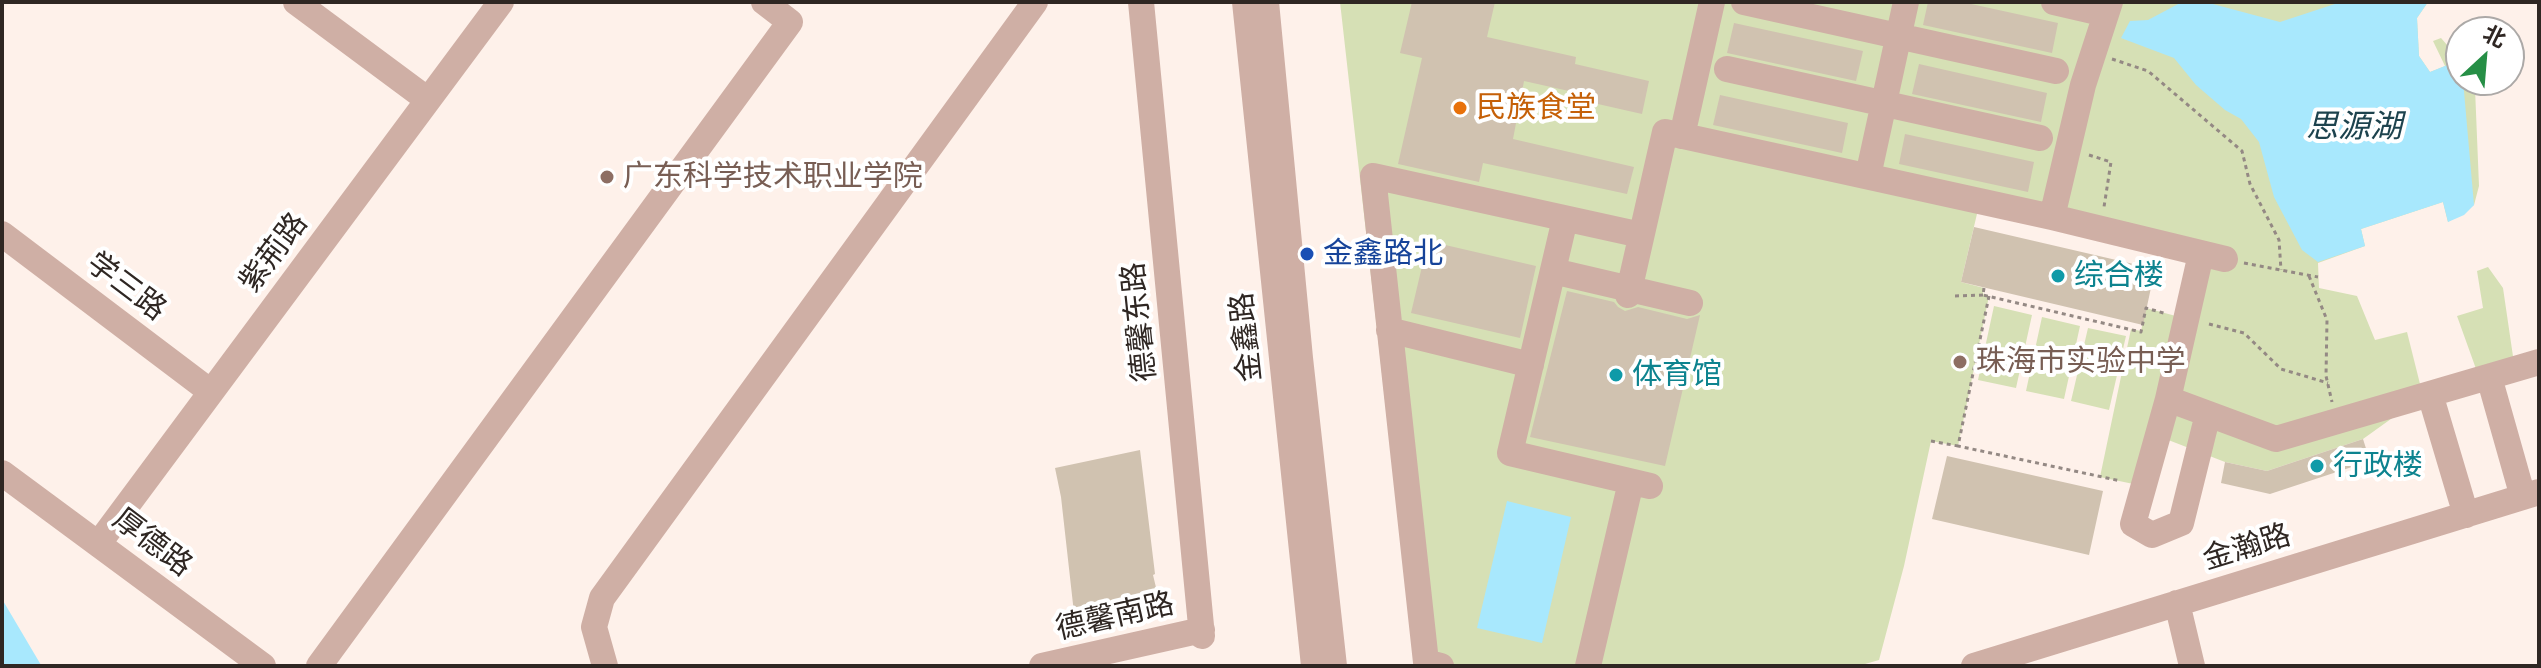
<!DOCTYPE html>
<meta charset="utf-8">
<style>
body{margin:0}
#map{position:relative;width:2541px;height:668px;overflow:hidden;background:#fef1ea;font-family:"PT Sans Narrow","Noto Sans SC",sans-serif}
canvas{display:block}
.frame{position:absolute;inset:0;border:4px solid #2f2723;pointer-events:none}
.north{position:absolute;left:2445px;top:16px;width:80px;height:80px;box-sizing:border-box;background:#fff;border:2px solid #aca9a7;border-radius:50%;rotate:26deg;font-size:22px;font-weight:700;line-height:32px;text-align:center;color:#2f2723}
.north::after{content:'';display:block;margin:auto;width:28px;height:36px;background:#268f46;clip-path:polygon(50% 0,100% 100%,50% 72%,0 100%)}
</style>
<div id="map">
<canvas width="2541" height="668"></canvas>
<div class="frame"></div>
<div class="north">北</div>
</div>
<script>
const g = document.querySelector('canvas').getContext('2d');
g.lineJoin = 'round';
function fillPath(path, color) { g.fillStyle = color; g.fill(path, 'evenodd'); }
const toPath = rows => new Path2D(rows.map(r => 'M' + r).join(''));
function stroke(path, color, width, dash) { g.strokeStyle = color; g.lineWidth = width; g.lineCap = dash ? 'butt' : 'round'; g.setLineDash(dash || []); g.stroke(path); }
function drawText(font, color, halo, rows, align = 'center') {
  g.font = font + ' "PT Sans Narrow","Noto Sans SC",sans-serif'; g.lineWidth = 8; g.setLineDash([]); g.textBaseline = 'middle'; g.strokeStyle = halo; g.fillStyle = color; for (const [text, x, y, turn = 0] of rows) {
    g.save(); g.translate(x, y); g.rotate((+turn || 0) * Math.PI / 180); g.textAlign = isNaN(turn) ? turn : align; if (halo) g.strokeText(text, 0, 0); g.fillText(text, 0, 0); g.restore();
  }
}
fillPath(toPath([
 [1340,2,2428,2,2417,18,2419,56,2430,72,2445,66,2433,41,2441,38,2455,54,2461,56,2461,80,2472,80,2475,88,2479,186,2474,205,2448,222,2443,202,2361,229,2365,246,2318,263,2319,288,2357,296,2375,340,2407,332,2423,396,2363,439,2267,471,2225,462,2158,436,2143,486,2100,477,2131,329,2141,331,2146,308,2187,319,2201,254,1980,201,1961,282,1984,288,1983,294,1989,296,1958,446,1931,441,1904,566,1879,660,1858,666,1415,666],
 [2488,267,2503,288,2515,370,2480,380,2457,316,2483,308,2477,271],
 [1994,306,2032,315,2016,388,1978,380],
 [2042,317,2080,326,2064,399,2026,391],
 [2088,328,2126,336,2109,410,2071,401]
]), '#d6e0b5');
fillPath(toPath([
 [2182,2,2209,3,2280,22,2341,2,2428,2,2417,18,2419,56,2430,72,2450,64,2463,80,2474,205,2464,215,2448,222,2443,202,2361,229,2365,246,2318,262,2302,250,2274,197,2259,142,2241,119,2225,110,2196,85,2174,58,2121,38,2130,21,2148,20],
 [1507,501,1571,517,1542,643,1477,628],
 [2,599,41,665,42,666,2,666]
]), '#a8e8fd');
fillPath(toPath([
 [1412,2,1495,2,1487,37,1576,57,1575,64,1649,81,1642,114,1567,97,1569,91,1524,81,1513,139,1634,167,1627,194,1483,163,1479,182,1398,164,1422,58,1400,53],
 [1928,2,1962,2,2058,23,2052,53,1923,25],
 [1734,23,1863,51,1856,81,1727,53],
 [1919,64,2047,93,2041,122,1912,94],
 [1720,95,1848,123,1842,153,1713,125],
 [1905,134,2034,162,2028,192,1899,164],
 [1974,227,2155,269,2143,325,1961,282],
 [1428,241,1536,266,1520,338,1411,313],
 [1567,291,1614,302,1618,307,1625,311,1638,307,1687,319,1700,315,1665,466,1530,437],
 [2363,439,2370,461,2270,494,2221,483,2225,462,2267,471],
 [1140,450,1155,574,1153,575,1160,604,1075,622,1061,497,1055,468],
 [1947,456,2103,491,2089,555,1932,519]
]), '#d0c2b0');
stroke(toPath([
 [2112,59,2148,71,2242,151,2250,184,2279,240,2281,270],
 [2089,155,2111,162,2104,207],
 [2244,263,2318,277],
 [2309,276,2327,320,2326,376,2332,402],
 [1984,288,1983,295,2141,332,2146,308,2167,314],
 [1955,296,1983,295],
 [1989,296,1958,446,2121,481],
 [2209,324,2244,333,2281,369,2328,383],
 [1931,441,1958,446]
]), '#948984', 3, [4, 4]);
stroke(toPath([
 [296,2,428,100],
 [1141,2,1202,636],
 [1245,2,1314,666],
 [1266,2,1300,358,1334,666],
 [1744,2,2056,71],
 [2054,2,2106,14],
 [1727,69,2040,138],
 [1682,136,1712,2],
 [1868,176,1906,2],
 [2052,217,2083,85,2110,2],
 [1565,219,1510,453,1650,486],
 [2,234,211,392],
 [2201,254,2168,399,2276,439,2539,362],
 [1553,271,1690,303],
 [1628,295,1665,132,2052,217,2225,259],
 [1389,330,1531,365],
 [2489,377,2523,497],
 [2430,394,2466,515],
 [2168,399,2133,524,2152,535,2181,523,2208,414],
 [2,473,263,666],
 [99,543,501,2],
 [2177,603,2192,666],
 [319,666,790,22,764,2],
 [605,666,594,627,602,598,1035,2],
 [1042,666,1202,630],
 [1441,666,1426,662,1373,176,1641,235],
 [1588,666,1631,482],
 [1974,666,2539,492]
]), '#cfafa5', 26);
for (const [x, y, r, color] of [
 [1460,108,8,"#e8710a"],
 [607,177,8,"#8d6e63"],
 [1307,254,8,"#1a4fb4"],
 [2058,276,8,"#0f9aa8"],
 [1960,362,8,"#8d6e63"],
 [1616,375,8,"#0f9aa8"],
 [2317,466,8,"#0f9aa8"]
]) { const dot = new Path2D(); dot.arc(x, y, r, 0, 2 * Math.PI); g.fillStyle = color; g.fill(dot); stroke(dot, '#fff', 3); }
drawText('30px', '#c56008', '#fff', [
 ["民族食堂",1476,108]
], 'left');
drawText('30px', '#785e54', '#fff', [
 ["广东科学技术职业学院",623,177],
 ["珠海市实验中学",1976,362]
], 'left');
drawText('30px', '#2f2723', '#fff', [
 ["紫荊路",274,253,-53],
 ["学三路",126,287,37],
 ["德馨东路",1140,322,-96],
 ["金鑫路",1247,337,-96],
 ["厚德路",152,543,37],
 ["金瀚路",2247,548,-17],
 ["德馨南路",1115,617,-13]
]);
drawText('30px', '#164399', '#fff', [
 ["金鑫路北",1323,254]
], 'left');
drawText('30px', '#0d838f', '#fff', [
 ["综合楼",2074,276],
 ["体育馆",1632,375],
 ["行政楼",2333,466]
], 'left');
drawText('italic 32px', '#1d434e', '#fff', [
 ["思源湖",2354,128]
]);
</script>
